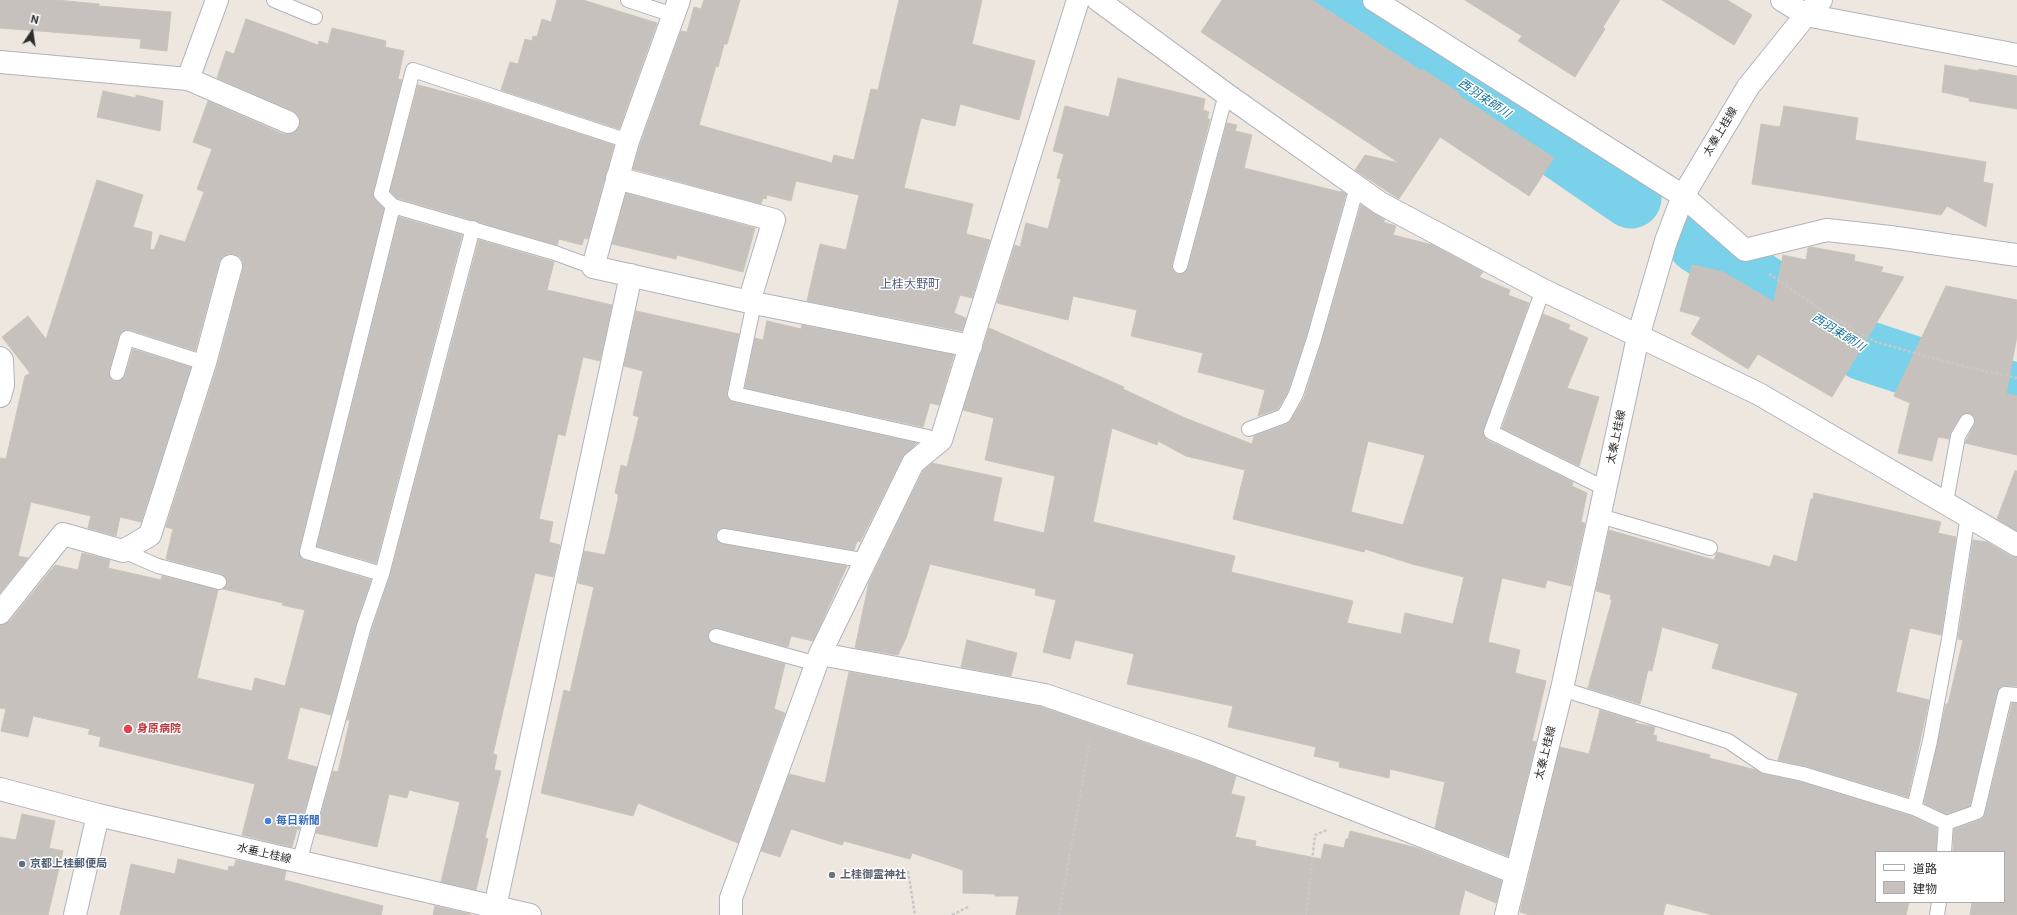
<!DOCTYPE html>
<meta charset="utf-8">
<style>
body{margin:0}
#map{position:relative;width:2017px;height:915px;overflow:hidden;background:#eee7e0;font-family:Roboto,"Noto Sans JP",sans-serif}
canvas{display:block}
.legend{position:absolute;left:1875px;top:851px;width:130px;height:52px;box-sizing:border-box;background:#fff;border:1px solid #ababab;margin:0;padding:5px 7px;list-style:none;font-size:12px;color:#2d2d2d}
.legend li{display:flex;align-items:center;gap:8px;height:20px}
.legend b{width:20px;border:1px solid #ababab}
.north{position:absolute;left:12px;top:12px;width:40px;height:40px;-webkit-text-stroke:3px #fff;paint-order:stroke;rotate:13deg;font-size:11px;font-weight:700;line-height:16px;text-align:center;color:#2d2d2d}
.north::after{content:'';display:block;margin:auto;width:14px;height:18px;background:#2d2d2d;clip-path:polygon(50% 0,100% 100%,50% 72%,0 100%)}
</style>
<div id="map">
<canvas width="2017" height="915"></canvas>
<ul class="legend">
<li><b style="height:5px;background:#fff"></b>道路</li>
<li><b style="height:11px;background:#c6c1bc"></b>建物</li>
</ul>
<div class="north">N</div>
</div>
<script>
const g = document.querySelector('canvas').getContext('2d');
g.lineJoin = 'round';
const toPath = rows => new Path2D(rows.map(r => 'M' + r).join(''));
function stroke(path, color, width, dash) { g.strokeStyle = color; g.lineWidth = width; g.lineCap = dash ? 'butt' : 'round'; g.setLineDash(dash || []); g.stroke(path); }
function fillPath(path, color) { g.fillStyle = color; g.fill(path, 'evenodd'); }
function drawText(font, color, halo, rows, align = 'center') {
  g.font = font + ' Roboto,"Noto Sans JP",sans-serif'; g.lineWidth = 3; g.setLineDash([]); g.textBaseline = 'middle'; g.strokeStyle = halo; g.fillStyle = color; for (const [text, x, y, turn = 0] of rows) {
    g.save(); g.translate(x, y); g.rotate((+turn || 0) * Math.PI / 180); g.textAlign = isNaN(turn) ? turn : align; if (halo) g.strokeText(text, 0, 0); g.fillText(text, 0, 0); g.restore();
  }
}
stroke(toPath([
 [1337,0,1478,93,1631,198],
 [1698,243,1863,350,1948,378,2017,393]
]), '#79d1ea', 61);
const building = toPath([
 [0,0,56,0,99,4,99,6,171,12,167,51,140,48,141,39,0,28,0,0],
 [557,0,583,0,657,23,619,129,501,90,510,62,518,64,525,39,532,41,533,36,537,37,542,19,551,22,557,0],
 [704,0,740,0,727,44,724,44,718,67,716,66,699,125,832,163,834,155,854,160,871,89,878,90,899,0,982,0,972,44,1035,61,1019,120,960,104,955,126,921,118,904,188,973,204,966,234,990,240,972,298,960,295,954,313,966,318,962,331,807,301,820,244,846,250,859,195,796,181,791,201,767,195,766,199,763,198,761,204,633,169,640,145,681,31,687,32,694,7,701,9,704,0],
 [1222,0,1312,0,1421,71,1422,69,1459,93,1458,95,1554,158,1529,196,1440,137,1399,199,1355,170,1365,155,1399,163,1201,32,1222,0],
 [1465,0,1620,0,1603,27,1605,29,1575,77,1518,41,1522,36,1465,0],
 [1662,0,1727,0,1752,15,1734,45,1662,0],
 [246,19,318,45,319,41,328,44,332,28,386,41,385,47,404,51,398,79,402,80,373,192,375,200,384,209,299,550,301,558,305,560,371,580,356,624,331,715,300,707,287,759,317,767,299,830,297,829,292,847,242,835,255,784,99,746,101,737,88,734,90,729,33,716,28,737,1,731,6,709,0,708,0,625,10,621,55,565,78,570,82,553,110,560,108,568,161,580,162,576,218,590,197,678,252,691,255,678,285,686,305,610,282,605,283,603,223,589,227,585,227,580,222,574,166,559,173,529,166,527,217,367,243,269,243,262,240,257,235,254,227,254,222,257,219,263,195,351,130,330,125,330,119,336,109,371,111,379,114,381,119,381,125,376,133,349,191,367,141,522,120,517,116,536,88,528,91,516,31,502,18,556,28,558,0,593,0,458,6,459,25,376,30,373,2,337,28,316,46,339,97,180,143,195,133,227,152,232,150,249,154,250,160,235,185,242,204,192,197,189,212,149,193,142,208,101,283,134,290,134,295,132,299,127,300,120,298,114,293,111,217,78,226,51,234,54,246,19],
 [1945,65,1979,71,1979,69,2017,76,2017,109,1969,101,1969,98,1942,92,1945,65],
 [1118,78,1205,99,1203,110,1209,112,1207,119,1210,119,1172,264,1172,269,1177,274,1183,274,1188,268,1227,123,1237,125,1235,131,1252,135,1244,168,1340,192,1341,191,1346,194,1306,337,1288,391,1278,409,1258,416,1265,390,1198,372,1203,353,1131,336,1137,310,1073,296,1068,320,997,303,1015,245,1020,247,1026,223,1048,229,1061,179,1057,178,1064,154,1053,151,1065,106,1109,117,1118,78],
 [418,85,479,101,614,145,588,239,584,238,582,245,559,239,557,245,397,198,390,191,418,85],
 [103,91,136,98,136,95,163,101,160,131,97,117,103,91],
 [1784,106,1858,118,1855,140,1986,162,1983,182,1993,184,1986,227,1947,206,1941,215,1752,184,1761,124,1780,127,1784,106],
 [626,193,755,228,743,272,677,255,676,259,612,244,626,193],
 [1361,205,1385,220,1383,222,1396,226,1393,235,1433,245,1483,272,1479,277,1510,290,1508,295,1529,303,1483,434,1487,440,1573,482,1572,486,1587,493,1581,522,1585,523,1571,586,1547,580,1545,588,1502,578,1488,642,1520,650,1515,673,1546,681,1532,741,1536,742,1508,856,1435,828,1445,782,1390,769,1389,778,1339,767,1340,762,1314,756,1316,747,1228,727,1233,706,1127,684,1134,654,1075,640,1070,659,1043,652,1056,600,1035,595,1036,589,930,564,906,638,898,655,855,648,869,582,923,471,932,463,1002,478,993,521,1044,533,1055,476,985,460,994,418,963,410,989,328,1124,387,1123,389,1185,418,1252,444,1254,436,1287,424,1291,420,1304,398,1322,341,1361,205],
 [1112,428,1157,445,1158,441,1186,456,1245,470,1233,519,1364,552,1365,549,1412,564,1464,577,1453,624,1405,613,1401,634,1347,623,1353,601,1231,572,1235,556,1093,522,1112,428],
 [1368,441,1425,455,1403,525,1351,512,1368,441],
 [399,217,462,235,376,563,317,546,399,217],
 [479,240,554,262,547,290,612,305,600,361,583,357,565,436,558,434,539,519,553,522,549,542,560,545,553,577,535,573,493,754,497,755,494,770,501,771,485,838,488,839,476,890,441,882,460,802,409,790,407,798,389,794,377,847,316,833,333,771,338,772,350,720,347,720,372,629,390,576,479,240],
 [1811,247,1855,255,1854,261,1883,267,1881,272,1904,277,1832,397,1758,354,1748,369,1691,334,1701,317,1680,311,1692,265,1723,272,1774,302,1783,255,1806,260,1808,248,1811,247],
 [1946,286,2017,300,2017,336,2006,394,2017,396,2017,455,1965,443,1975,422,1974,417,1968,413,1960,417,1951,432,1949,439,1938,437,1932,461,1898,453,1910,403,1894,396,1946,286],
 [636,311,739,334,727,392,727,397,733,402,917,443,902,458,860,542,857,541,854,550,725,528,721,528,716,534,716,539,723,544,847,566,813,641,791,636,788,647,718,628,714,628,708,633,708,638,714,644,785,664,774,709,785,713,738,843,638,803,633,816,541,793,564,690,570,692,594,587,578,583,584,551,605,555,618,499,618,494,615,493,621,465,627,467,639,417,633,415,643,371,624,366,636,311],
 [1543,314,1570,325,1568,329,1588,338,1567,388,1599,397,1579,466,1502,428,1543,314],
 [767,321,801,329,802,325,954,355,939,405,930,403,923,427,745,388,755,338,763,340,767,321],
 [2015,471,2017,471,2017,531,1997,519,2015,471],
 [1814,493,1941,522,1938,533,1956,537,1941,635,1910,628,1896,692,1929,700,1908,797,1805,766,1778,760,1798,693,1712,668,1719,644,1662,627,1652,671,1648,670,1640,704,1588,688,1612,600,1610,599,1611,595,1596,591,1609,530,1714,560,1717,552,1770,567,1774,555,1797,562,1811,499,1813,499,1814,493],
 [1973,540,1987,542,2011,556,2017,557,2017,686,2002,686,1997,692,1970,806,1946,814,1924,803,1946,704,1948,704,1963,640,1958,639,1973,540],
 [967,640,1017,653,1011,676,961,667,967,640],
 [849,672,1042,707,1197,761,1236,776,1231,794,1245,797,1235,837,1256,841,1255,846,1321,859,1324,844,1344,848,1346,839,1348,839,1350,831,1417,848,1502,881,1496,903,1465,890,1459,915,1016,915,1019,896,995,896,995,894,963,893,963,870,912,853,910,859,844,841,842,845,791,829,780,857,761,851,789,774,825,783,849,672],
 [2012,703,2017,703,2017,915,1970,915,1972,902,2004,902,2004,852,1953,852,1954,829,1980,820,1985,814,2012,703],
 [1600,710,1636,721,1635,723,1655,727,1653,735,1657,736,1656,741,1710,755,1709,758,1756,770,1763,774,1801,782,1911,816,1937,828,1936,852,1876,852,1876,902,1909,902,1906,915,1713,915,1666,903,1663,915,1530,915,1520,912,1560,747,1589,754,1600,710],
 [22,814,55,821,49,848,63,851,48,915,0,915,0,837,16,840,22,814],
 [178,859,228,871,229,866,234,867,236,860,286,871,284,880,383,906,381,915,120,915,131,864,175,874,178,859],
 [435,906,470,914,470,915,433,915,435,906]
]);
fillPath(building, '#c6c1bc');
stroke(building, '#c9c3ba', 1);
const service = toPath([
 [274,0,315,17],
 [628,0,673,15],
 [1180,266,1226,94],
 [593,267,555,253,393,206,381,194,413,70,628,141],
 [1543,290,1491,432,1606,489],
 [754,303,735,394,941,440],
 [117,373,127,338,205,363],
 [1249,429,1284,416,1296,394,1314,339,1357,187],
 [1946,502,1958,436,1967,421],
 [1600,516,1710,548],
 [724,536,867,561],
 [123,551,158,566,219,582],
 [382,574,307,552,393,206],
 [716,636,817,664],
 [1562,689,1728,741,1765,766,1803,774,1914,808,1946,823,1944,852],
 [1914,808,1930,741,1949,639,1968,515],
 [1946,823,1977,812,2005,694,2017,695],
 [299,863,364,626,382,574,473,228],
 [1937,915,1939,902]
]);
const minor = toPath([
 [679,0,628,141,593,267,754,303,971,346],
 [1098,0,1226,94,1380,203,1543,290,1759,394,2017,545],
 [1374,0,1683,196,1745,250,1827,230,1890,237,2017,255],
 [0,62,188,79,288,122],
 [188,79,217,0],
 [617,178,774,220,749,302],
 [0,358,2,360,3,385,0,396],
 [0,613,63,534,123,551,150,535,205,363,231,266],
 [820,654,1045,695,1201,749,1516,873],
 [75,915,98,815],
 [496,915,495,907,631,275],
 [731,915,731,898,820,654,913,463,941,440,1078,0]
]);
const tertiary = toPath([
 [1782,0,1806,15,2017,55]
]);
const secondary = toPath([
 [0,789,98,815,530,915],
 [1506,915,1562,689,1638,337,1666,241,1683,196,1748,87,1806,15,1821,0]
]);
stroke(service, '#b0b3bc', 16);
stroke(minor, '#b0b3bc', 24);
stroke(tertiary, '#b0b3bc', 24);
stroke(secondary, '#b0b3bc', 24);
stroke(toPath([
 [1769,274,1826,313,1876,342,1958,365,2017,378],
 [908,871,915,915],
 [952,915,970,906],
 [1059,915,1090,741],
 [1306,915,1315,835,1327,830]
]), '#c8c8c8', 2.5, [3, 2]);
stroke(service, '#fff', 14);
stroke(minor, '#fff', 22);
stroke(tertiary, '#fff', 22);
stroke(secondary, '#fff', 22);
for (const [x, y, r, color] of [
 [128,729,5,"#e0444e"],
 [268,821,4,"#3f7fe0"],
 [22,864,4,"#5c6f8a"],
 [832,875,4,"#6b7280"]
]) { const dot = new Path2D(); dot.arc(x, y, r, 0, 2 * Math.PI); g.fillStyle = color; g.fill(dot); stroke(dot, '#fff', 1.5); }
drawText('11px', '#2d2d2d', '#fff', [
 ["太秦上桂線",1721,132,-59],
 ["太秦上桂線",1617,437,-78],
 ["太秦上桂線",1546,753,-76],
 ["水垂上桂線",264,854,13]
]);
drawText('bold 11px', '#be3a42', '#fff', [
 ["身原病院",137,729]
], 'left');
drawText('bold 11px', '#366cbe', '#fff', [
 ["毎日新聞",276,821]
], 'left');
drawText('bold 11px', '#4e5e75', '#fff', [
 ["京都上桂郵便局",30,864]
], 'left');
drawText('bold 11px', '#5b616d', '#fff', [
 ["上桂御霊神社",840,875]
], 'left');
drawText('italic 12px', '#14729a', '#fff', [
 ["西羽束師川",1484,99,34],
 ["西羽束師川",1838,333,32]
]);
drawText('12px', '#4e597c', '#fff', [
 ["上桂大野町",910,285]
]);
</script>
